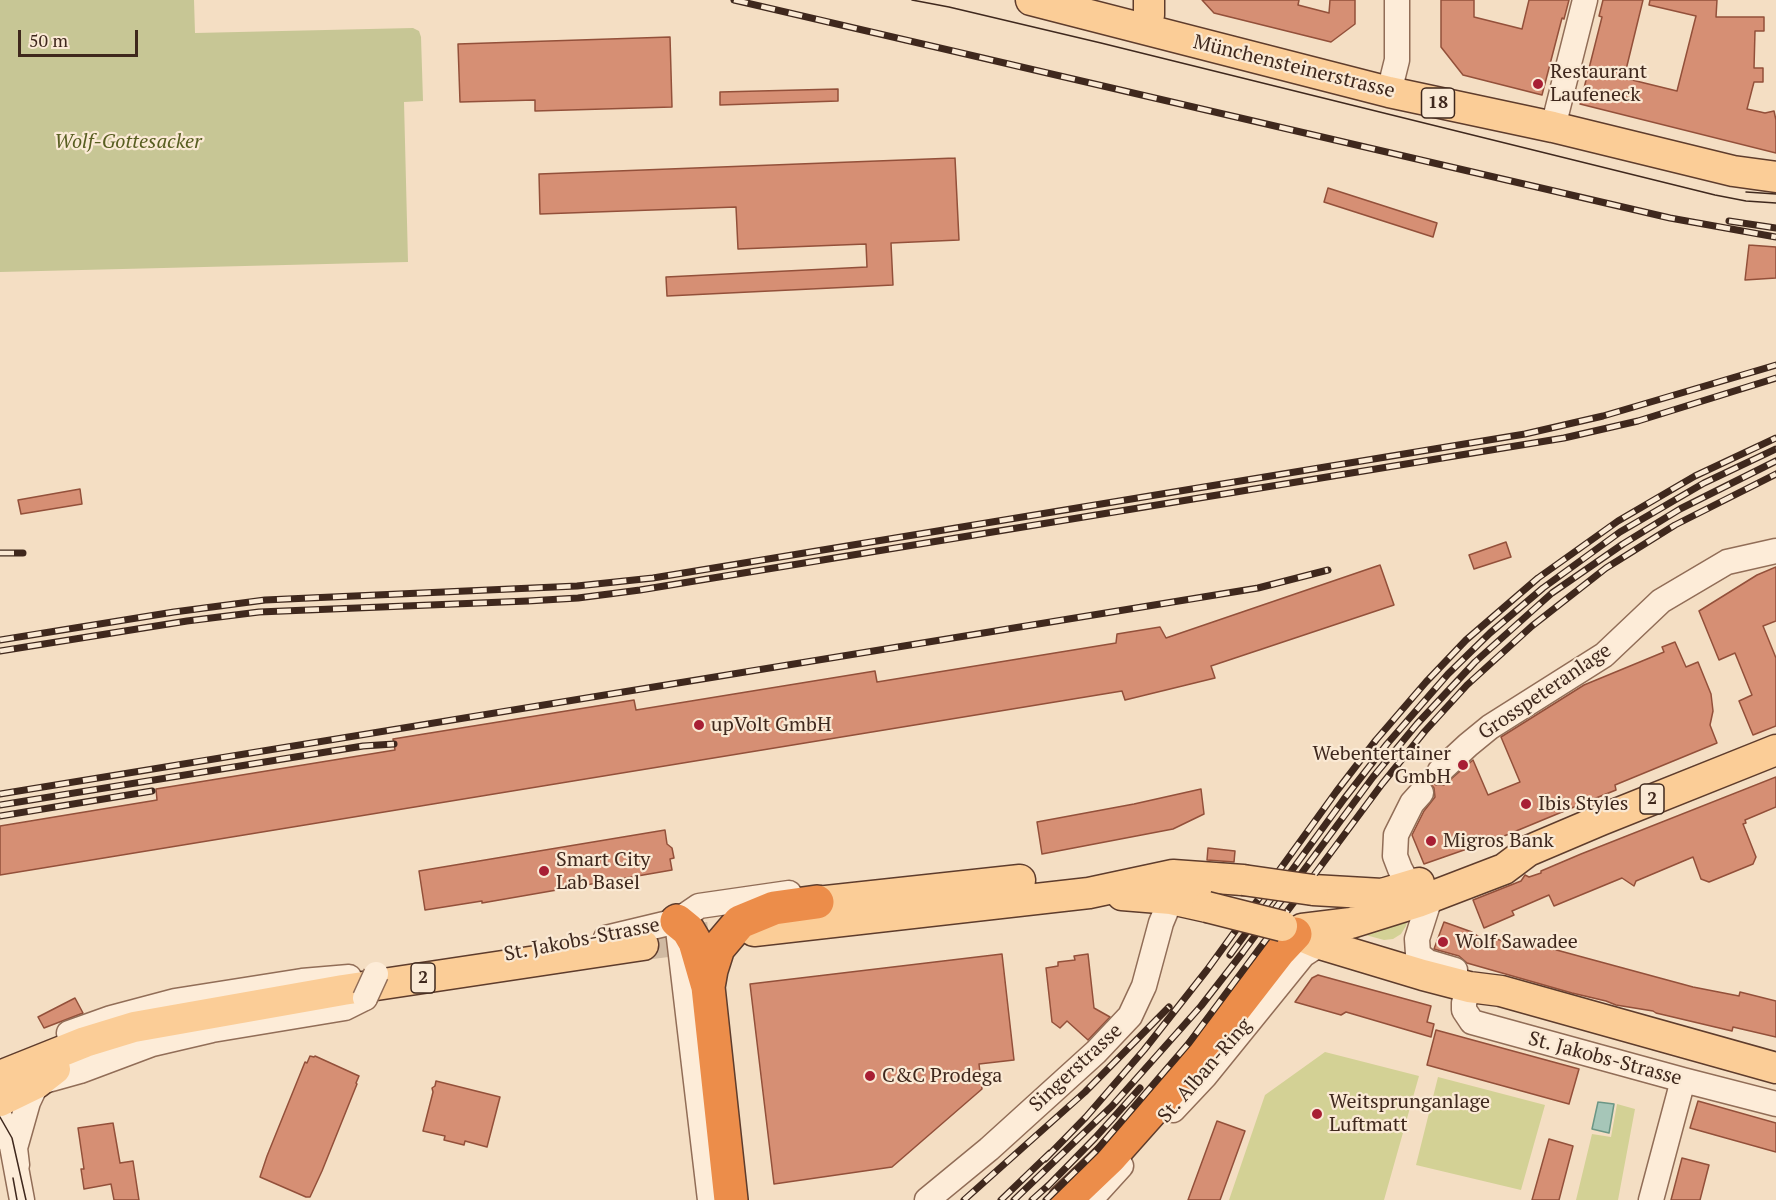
<!DOCTYPE html>
<meta charset="utf-8">
<style>
body{margin:0}
#map{position:relative;width:1776px;height:1200px;overflow:hidden;background:#f4dec3;font-family:"PT Serif",serif}
canvas{display:block}
.scale{position:absolute;left:18px;top:30px;width:120px;height:27px;box-sizing:border-box;border:3px solid #3f281d;border-top:0;padding-left:8px;font-size:18px;line-height:21px;white-space:nowrap;color:#3f281d;-webkit-text-stroke:4px #fae9d4;paint-order:stroke}
</style>
<div id="map">
<canvas width="1776" height="1200"></canvas>
<div class="scale">50 m</div>
</div>
<script>
const g = document.querySelector('canvas').getContext('2d');
g.lineJoin = 'round';
function fillPath(path, color) { g.fillStyle = color; g.fill(path, 'evenodd'); }
const toPath = rows => new Path2D(rows.map(r => 'M' + r).join(''));
function stroke(path, color, width, dash) { g.strokeStyle = color; g.lineWidth = width; g.lineCap = dash ? 'butt' : 'round'; g.setLineDash(dash || []); g.stroke(path); }
function drawText(font, color, halo, rows, align = 'center') {
  g.font = font + ' "PT Serif",serif'; g.lineWidth = 4.5; g.setLineDash([]); g.textBaseline = 'middle'; g.strokeStyle = halo; g.fillStyle = color; for (const [text, x, y, turn = 0] of rows) {
    g.save(); g.translate(x, y); g.rotate((+turn || 0) * Math.PI / 180); g.textAlign = isNaN(turn) ? turn : align; if (halo) g.strokeText(text, 0, 0); g.fillText(text, 0, 0); g.restore();
  }
}
fillPath(toPath([
 [1408,918,1406,926,1401,934,1393,939,1384,940,1351,931],
 [1325,1052,1419,1076,1384,1200,1229,1200,1265,1095],
 [1438,1077,1545,1105,1521,1190,1416,1165],
 [1617,1104,1635,1109,1618,1200,1576,1200,1592,1134,1611,1137]
]), '#d3d195');
fillPath(toPath([
 [0,0,194,0,195,33,413,28,419,31,421,37,423,101,404,102,408,262,0,272]
]), '#c7c695');
const water = toPath([
 [1598,1102,1614,1104,1609,1133,1592,1129,1598,1102]
]);
fillPath(water, '#a6c6b8');
stroke(water, '#6b9685', 1.5);
const building = toPath([
 [1202,0,1299,0,1298,5,1329,13,1330,0,1355,0,1355,24,1331,42,1214,13,1202,0],
 [1441,0,1474,0,1474,17,1522,29,1529,0,1569,0,1564,19,1562,18,1542,95,1463,75,1441,47,1441,0],
 [1603,0,1643,0,1624,78,1677,91,1696,16,1649,5,1650,0,1717,0,1716,17,1764,17,1764,31,1755,31,1754,68,1763,68,1763,82,1754,82,1747,109,1765,113,1774,111,1776,120,1776,153,1580,104,1602,17,1599,16,1603,0],
 [670,37,672,107,535,111,535,100,460,102,458,44,670,37],
 [838,89,838,101,720,105,720,92,838,89],
 [955,158,959,240,891,243,893,285,667,296,666,277,867,267,866,244,738,249,736,207,540,214,539,174,955,158],
 [1328,188,1437,223,1433,237,1324,202,1328,188],
 [1749,245,1776,247,1776,278,1745,280,1749,245],
 [80,489,82,504,21,514,18,500,80,489],
 [1506,542,1511,557,1474,569,1469,555,1506,542],
 [1380,565,1394,605,1211,666,1215,678,1125,700,1122,691,0,875,0,826,157,800,156,789,395,750,393,739,634,700,636,710,875,671,877,682,1116,643,1117,634,1160,627,1166,638,1380,565],
 [1776,567,1776,621,1763,626,1776,658,1776,726,1753,735,1739,701,1752,695,1735,653,1719,660,1699,611,1757,575,1776,567],
 [1675,642,1686,667,1698,662,1711,694,1713,711,1710,725,1717,743,1615,785,1616,790,1591,800,1504,836,1424,864,1412,835,1424,811,1435,797,1434,788,1427,780,1429,779,1436,785,1444,785,1473,760,1488,795,1520,782,1501,737,1584,685,1664,652,1662,647,1675,642],
 [1776,777,1776,807,1745,820,1746,823,1743,824,1756,857,1753,864,1709,882,1701,879,1693,857,1636,881,1634,886,1622,878,1554,906,1549,895,1512,911,1514,915,1484,928,1473,900,1521,881,1525,875,1529,877,1541,873,1541,871,1581,854,1776,777],
 [1201,789,1204,814,1173,829,1042,854,1037,822,1134,804,1201,789],
 [665,830,667,844,672,848,674,858,670,859,672,870,482,903,482,901,425,910,419,871,665,830],
 [1208,848,1235,851,1234,862,1207,860,1208,848],
 [1444,922,1472,932,1491,945,1488,937,1519,945,1527,942,1693,987,1739,996,1740,992,1776,1001,1776,1037,1733,1027,1732,1031,1656,1013,1653,1011,1616,1005,1606,1001,1572,993,1467,963,1459,956,1434,949,1444,922],
 [1002,954,1014,1060,979,1064,982,1089,892,1167,774,1184,750,984,1002,954],
 [1088,954,1094,1008,1110,1017,1088,1040,1067,1021,1060,1028,1052,1022,1046,968,1058,966,1058,962,1075,960,1074,956,1088,954],
 [1318,975,1431,1006,1427,1022,1434,1024,1431,1037,1346,1012,1341,1015,1295,1002,1312,978,1318,975],
 [75,998,83,1013,44,1028,38,1017,75,998],
 [1436,1030,1579,1069,1569,1104,1427,1065,1436,1030],
 [310,1056,314,1057,315,1056,359,1076,356,1083,357,1084,322,1171,310,1197,306,1197,260,1177,267,1156,305,1062,307,1063,310,1056],
 [436,1081,500,1097,487,1147,465,1141,464,1145,444,1140,445,1136,423,1131,433,1092,432,1088,435,1086,436,1081],
 [1698,1101,1776,1123,1776,1152,1690,1128,1698,1101],
 [1217,1121,1245,1131,1220,1200,1188,1200,1217,1121],
 [113,1123,120,1163,133,1161,139,1200,114,1200,111,1184,84,1189,81,1169,84,1169,78,1128,113,1123],
 [1549,1139,1573,1146,1559,1200,1532,1200,1549,1139],
 [1682,1158,1709,1165,1700,1200,1671,1200,1682,1158]
]);
fillPath(building, '#d68f74');
stroke(building, '#93503a', 1.5);
stroke(toPath([
 [643,945,709,937]
]), '#d0baa2', 30, [30, 15]);
const minor = toPath([
 [1389,92,1397,60,1397,0],
 [1553,127,1585,0],
 [1440,771,1468,745,1490,727,1604,655,1661,601,1727,562,1776,551],
 [1430,898,1417,939,1418,954,1428,962,1455,970],
 [1417,900,1400,869,1395,856,1396,835,1412,803,1421,793],
 [677,921,710,1200],
 [606,938,677,921,699,906,789,893],
 [1469,987,1464,1003,1464,1010,1472,1022,1683,1080,1776,1104],
 [69,1033,111,1018,175,1001,302,981,349,977],
 [1173,1110,1205,1076,1303,955,1320,944],
 [0,1117,12,1146,22,1200],
 [17,1165,15,1148,28,1102,37,1083,80,1071,152,1044,212,1030,345,1008,365,998],
 [927,1200,989,1149,1096,1052,1130,1016,1144,986,1161,923,1171,899],
 [1090,1200,1121,1166],
 [1651,1200,1683,1080]
]);
const major = toPath([
 [1031,0,1389,92,1553,127,1733,171,1776,177],
 [1145,28,1149,15,1149,0],
 [1313,890,1382,894,1419,883],
 [1122,895,1171,899,1207,907],
 [817,902,1020,880],
 [754,931,1089,893,1173,875,1243,880],
 [1294,933,1320,944,1423,975,1469,987,1501,991,1776,1068],
 [1295,934,1302,929,1351,923,1418,902,1504,869,1528,851,1601,820,1776,750],
 [0,1076,85,1042,134,1027,343,990,643,945],
 [0,1101,37,1083,55,1069]
]);
const highway = toPath([
 [677,921,688,930,695,942,708,987,731,1200],
 [708,987,711,970,718,948,740,922,774,908,817,902],
 [1065,1200,1110,1157,1182,1076,1279,951,1295,934]
]);
stroke(minor, '#916d57', 27);
stroke(major, '#5e3c2c', 33);
stroke(highway, '#5e3c2c', 36);
stroke(minor, '#fdecd8', 24);
stroke(major, '#fbcd97', 30);
stroke(highway, '#ec8d4a', 33);
stroke(toPath([
 [912,0,949,7,1101,43,1715,195,1746,201,1776,203],
 [1746,192,1776,194],
 [0,1117,12,1138,26,1200],
 [13,1178,17,1200]
]), '#3f281d', 1.5);
const rail = toPath([
 [734,0,1670,218,1776,237],
 [1729,221,1776,228],
 [0,553,23,553],
 [0,640,174,612,265,600,577,586,653,578,1525,434,1603,416,1776,365],
 [0,651,187,621,259,612,528,601,578,598,640,590,1564,438,1638,421,1776,378],
 [0,794,1258,588,1328,570],
 [0,805,363,746,394,744],
 [0,816,152,791],
 [1230,955,1344,799,1387,744,1448,674,1490,633,1543,588,1620,532,1704,483,1776,449],
 [1045,1159,1086,1117,1144,1050,1207,970,1336,792,1376,740,1426,682,1466,640,1538,578,1618,521,1695,476,1776,438],
 [1047,1187,1095,1138,1140,1088],
 [964,1200,1085,1092,1169,1007],
 [1001,1200,1050,1153],
 [1014,1200,1112,1106,1201,1006,1243,952,1373,777,1417,724,1475,662,1552,593,1623,544,1680,509,1776,461],
 [1032,1200,1052,1182],
 [1046,1200,1096,1151,1189,1043,1382,784,1425,731,1467,685,1532,626,1606,568,1675,525,1776,474]
]);
stroke(rail, '#3f281d', 7);
stroke(rail, '#fae9d4', 4.5, [14]);
const minorBridge = toPath([
 [365,998,376,974]
]);
const majorBridge = toPath([
 [1243,880,1313,890],
 [1207,907,1282,926]
]);
stroke(minorBridge, '#916d57', 27, []);
stroke(majorBridge, '#5e3c2c', 33, []);
stroke(minorBridge, '#fdecd8', 24);
stroke(majorBridge, '#fbcd97', 30);
for (const [x, y, r, color] of [
 [1538,84,6,"#a81f34"],
 [699,725,6,"#a81f34"],
 [1463,765,6,"#a81f34"],
 [1526,804,6,"#a81f34"],
 [1431,841,6,"#a81f34"],
 [544,871,6,"#a81f34"],
 [1443,942,6,"#a81f34"],
 [870,1076,6,"#a81f34"],
 [1317,1114,6,"#a81f34"]
]) { const dot = new Path2D(); dot.arc(x, y, r, 0, 2 * Math.PI); g.fillStyle = color; g.fill(dot); stroke(dot, '#fae9d4', 2); }
for (const [x, y, w] of [
 [1438,103,33],
 [1652,799,24],
 [423,978,24]
]) { const box = new Path2D(); box.roundRect(x - w / 2, y - 15, w, 30, 4.5); g.fillStyle = '#fae9d4'; g.fill(box); stroke(box, '#3f281d', 1.5); }
drawText('bold 18px', '#3f281d', null, [
 ["18",1438,103],
 ["2",1652,799],
 ["2",423,978]
]);
drawText('20px', '#3f281d', '#fae9d4', [
 ["Münchensteinerstrasse",1294,67,14],
 ["Grosspeteranlage",1545,692,-34],
 ["St. Jakobs-Strasse",582,940,-11],
 ["St. Jakobs-Strasse",1605,1059,15],
 ["Singerstrasse",1076,1068,-43],
 ["St. Alban-Ring",1205,1071,-49]
]);
drawText('20px', '#3f281d', '#fae9d4', [
 ["Restaurant",1550,72],
 ["Laufeneck",1550,95],
 ["upVolt GmbH",711,725],
 ["Webentertainer",1451,754,"right"],
 ["GmbH",1451,777,"right"],
 ["Ibis Styles",1538,804],
 ["Migros Bank",1443,841],
 ["Smart City",556,860],
 ["Lab Basel",556,883],
 ["Wolf Sawadee",1455,942],
 ["C&C Prodega",882,1076],
 ["Weitsprunganlage",1329,1102],
 ["Luftmatt",1329,1125]
], 'left');
drawText('italic 20px', '#585e21', '#fae9d4', [
 ["Wolf-Gottesacker",128,142]
]);
</script>
